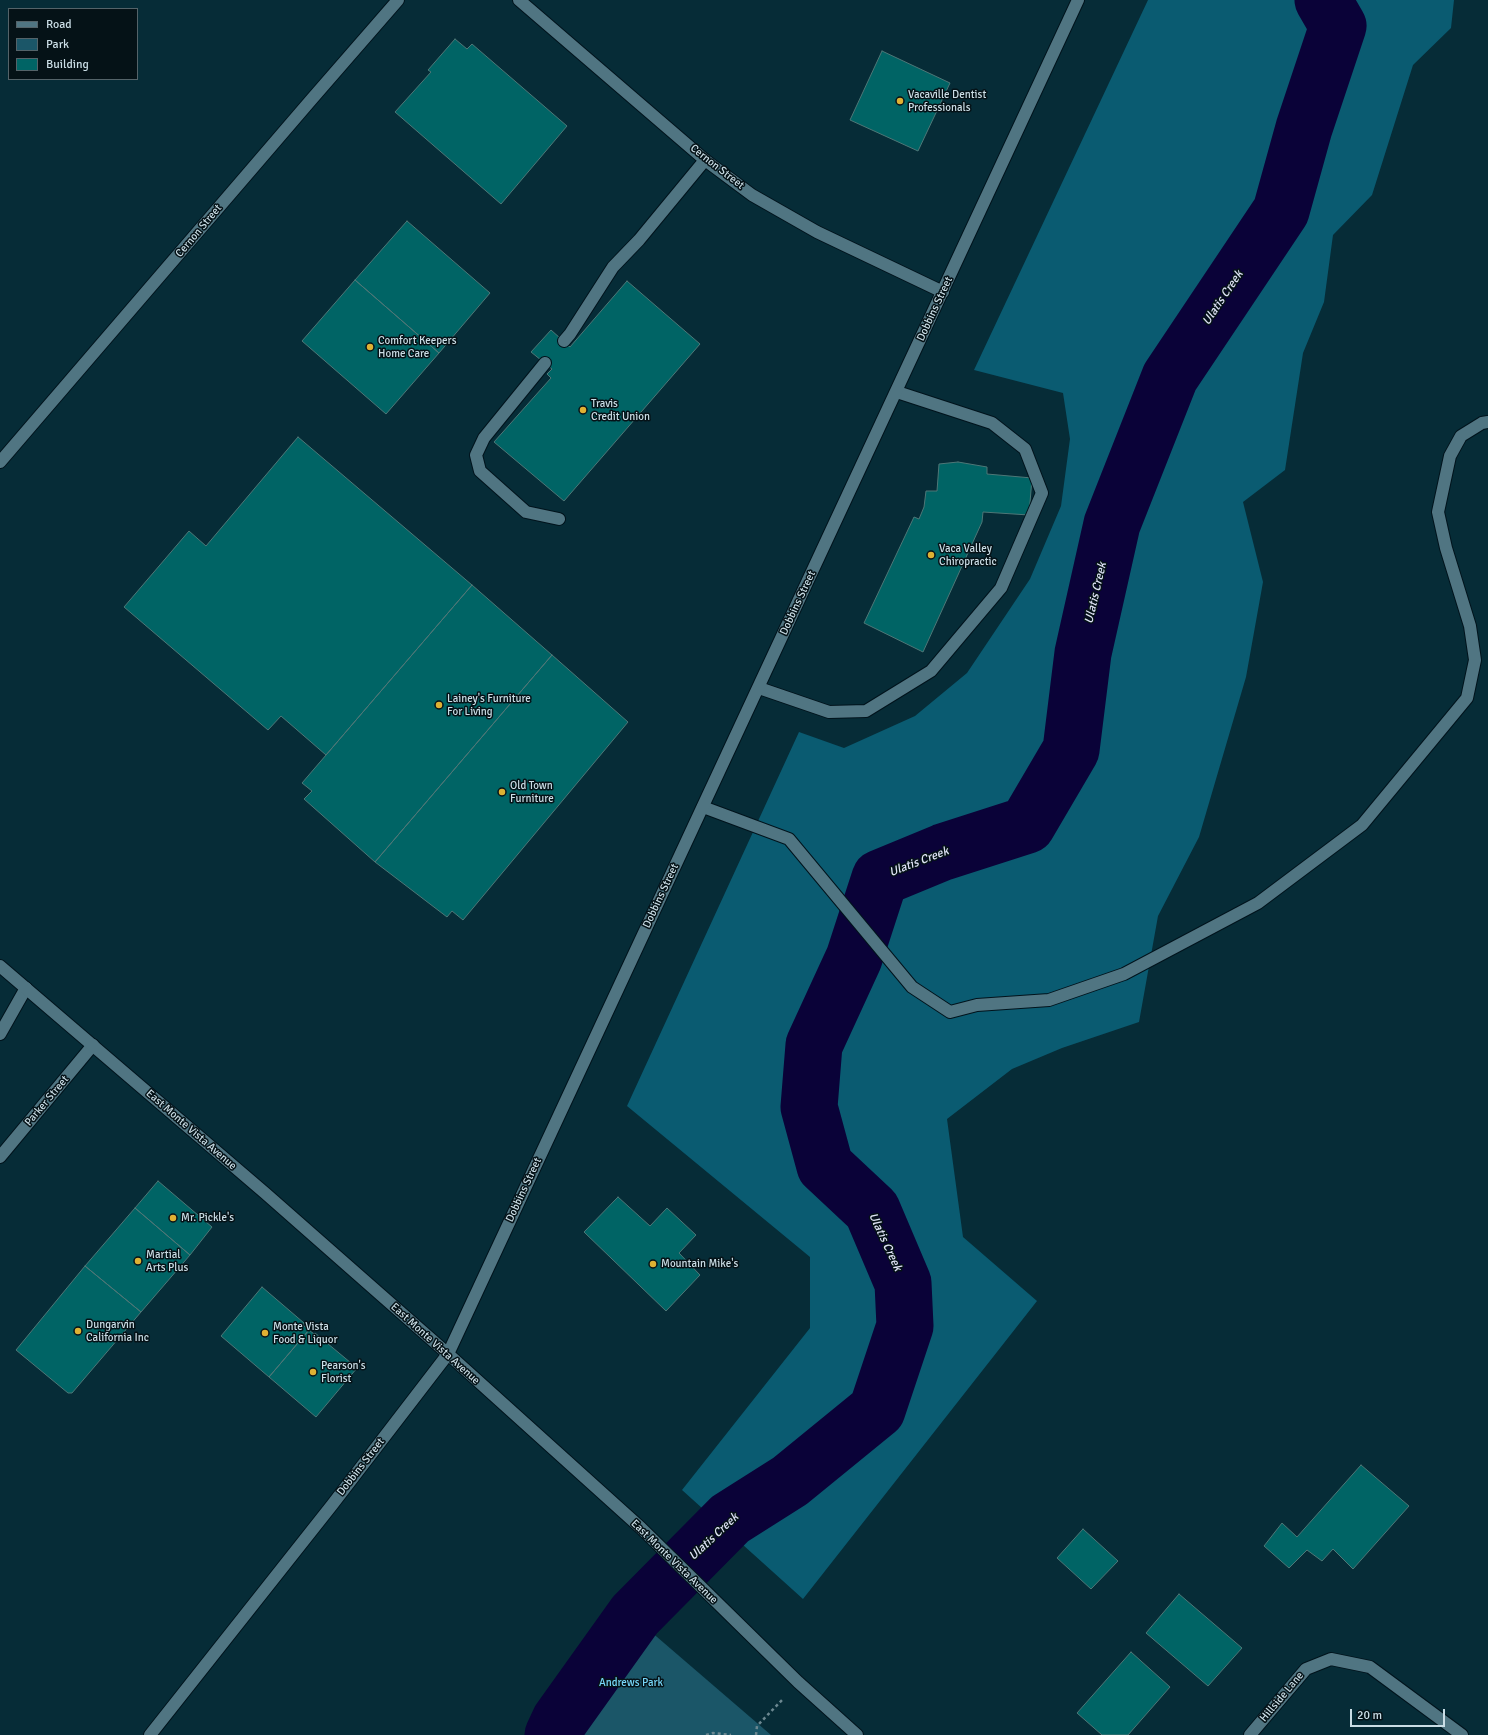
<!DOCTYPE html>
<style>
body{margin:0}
#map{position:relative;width:1488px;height:1735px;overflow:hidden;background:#062c37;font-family:Signika,sans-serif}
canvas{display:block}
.legend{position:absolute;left:8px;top:8px;width:130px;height:72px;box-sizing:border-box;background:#051217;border:1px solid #546369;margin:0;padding:5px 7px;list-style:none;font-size:12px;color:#cadde5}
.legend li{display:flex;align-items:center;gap:8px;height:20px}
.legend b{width:20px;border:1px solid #546369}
.scale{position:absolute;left:1350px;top:1709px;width:95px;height:18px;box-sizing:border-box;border:2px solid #cadde5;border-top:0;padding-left:5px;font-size:12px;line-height:14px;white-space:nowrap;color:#cadde5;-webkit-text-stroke:3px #051217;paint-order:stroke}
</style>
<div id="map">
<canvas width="1488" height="1735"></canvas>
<ul class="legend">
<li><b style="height:5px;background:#507582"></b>Road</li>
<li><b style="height:11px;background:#1b5668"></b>Park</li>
<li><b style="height:11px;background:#006465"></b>Building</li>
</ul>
<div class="scale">20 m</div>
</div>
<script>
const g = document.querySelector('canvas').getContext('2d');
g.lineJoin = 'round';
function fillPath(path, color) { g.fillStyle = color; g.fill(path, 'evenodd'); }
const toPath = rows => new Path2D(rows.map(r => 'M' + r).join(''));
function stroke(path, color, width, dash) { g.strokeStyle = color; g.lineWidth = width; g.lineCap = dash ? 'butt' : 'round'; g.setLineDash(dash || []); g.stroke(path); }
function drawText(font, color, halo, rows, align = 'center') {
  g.font = font + ' Signika,sans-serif'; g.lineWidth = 3; g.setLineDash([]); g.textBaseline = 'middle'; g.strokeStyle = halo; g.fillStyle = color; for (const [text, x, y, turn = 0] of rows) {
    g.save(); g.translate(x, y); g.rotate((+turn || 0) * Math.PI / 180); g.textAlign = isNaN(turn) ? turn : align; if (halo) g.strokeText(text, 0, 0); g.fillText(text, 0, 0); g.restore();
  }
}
fillPath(toPath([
 [621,1606,771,1735,536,1735,549,1711]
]), '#1b5668');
fillPath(toPath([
 [1148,0,1454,0,1451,28,1413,65,1372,195,1333,235,1324,302,1303,353,1285,470,1243,502,1263,582,1246,677,1199,837,1158,916,1139,1022,1062,1048,1012,1069,947,1119,963,1237,1037,1301,803,1599,682,1490,810,1328,810,1257,627,1106,799,732,844,748,915,716,967,673,1030,579,1061,506,1070,439,1063,393,974,370]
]), '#0a5b71');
stroke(toPath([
 [553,1735,560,1720,635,1615,730,1519,790,1481,877,1410,905,1326,903,1283,872,1210,825,1166,809,1107,814,1045,854,958,880,878,943,852,1027,825,1071,750,1083,653,1112,524,1170,377,1281,211,1304,128,1338,26,1323,0]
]), '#0a0238', 57);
const building = toPath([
 [455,39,467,49,472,44,567,126,501,204,395,112,431,72,428,70,455,39],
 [882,51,950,83,918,151,850,120,882,51],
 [407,221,490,293,439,353,355,280,407,221],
 [355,280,439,353,386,414,302,341,355,280],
 [627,281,700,344,564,501,494,442,551,378,547,374,552,369,531,352,551,330,570,347,627,281],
 [298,437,472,585,326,755,281,716,268,730,124,607,189,531,206,546,298,437],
 [958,462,987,467,987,474,1032,478,1029,515,983,512,982,522,923,652,864,623,914,517,919,519,924,507,926,491,937,491,939,464,958,462],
 [472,585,552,655,375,862,304,799,312,791,302,783,472,585],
 [552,655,628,722,463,920,452,911,447,917,375,862,552,655],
 [158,1181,212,1227,190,1255,135,1208,158,1181],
 [618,1197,650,1226,667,1208,696,1235,679,1253,700,1275,666,1311,584,1232,618,1197],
 [135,1208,190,1255,141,1312,85,1266,135,1208],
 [85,1266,141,1312,72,1393,68,1393,16,1350,85,1266],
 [262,1287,304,1323,303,1325,309,1330,269,1377,221,1336,262,1287],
 [309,1330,314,1334,315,1333,357,1368,316,1417,269,1377,309,1330],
 [1361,1465,1409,1506,1353,1569,1333,1549,1322,1561,1307,1550,1289,1568,1264,1546,1282,1523,1297,1537,1361,1465],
 [1083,1529,1118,1561,1091,1589,1057,1558,1083,1529],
 [1179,1594,1242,1648,1208,1686,1146,1633,1179,1594],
 [1131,1652,1170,1687,1128,1735,1102,1735,1077,1713,1131,1652]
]);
fillPath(building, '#006465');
stroke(building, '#4e7777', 1);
const service = toPath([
 [564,341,570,334,613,267,639,240,705,160],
 [545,363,484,438,476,455,480,471,526,512,559,519],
 [759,688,829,712,866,711,931,671,1001,588,1042,493,1025,449,992,423,897,392],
 [0,1034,26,988]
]);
const minor = toPath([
 [519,0,705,160,752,195,817,232,943,292],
 [0,462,311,100,398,0],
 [703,807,789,839,912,987,950,1012,977,1005,1049,1000,1124,974,1258,903,1362,825,1467,698,1475,660,1470,626,1446,548,1438,512,1450,456,1461,436,1482,423,1488,422],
 [0,1157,93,1045],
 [1250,1735,1306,1669,1331,1659,1370,1667,1462,1735]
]);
const tertiary = toPath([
 [0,966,265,1193,448,1354]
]);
const secondary = toPath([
 [448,1354,641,1528,798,1682,857,1735],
 [150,1735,332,1505,448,1354,1078,0]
]);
stroke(service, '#00131c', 14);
stroke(minor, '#00131c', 14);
stroke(tertiary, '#00131c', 14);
stroke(secondary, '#00131c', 14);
stroke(toPath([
 [706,1735,713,1733,731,1735],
 [756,1735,757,1726,783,1699]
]), '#6c8891', 2.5, [3, 3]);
stroke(service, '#507582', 12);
stroke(minor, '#507582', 12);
stroke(tertiary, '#507582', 12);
stroke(secondary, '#507582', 12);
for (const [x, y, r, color] of [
 [900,101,4,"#deb133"],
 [370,347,4,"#deb133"],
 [583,410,4,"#deb133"],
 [931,555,4,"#deb133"],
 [439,705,4,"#deb133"],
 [502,792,4,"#deb133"],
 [173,1218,4,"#deb133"],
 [138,1261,4,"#deb133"],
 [653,1264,4,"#deb133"],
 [78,1331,4,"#deb133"],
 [265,1333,4,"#deb133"],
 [313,1372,4,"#deb133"]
]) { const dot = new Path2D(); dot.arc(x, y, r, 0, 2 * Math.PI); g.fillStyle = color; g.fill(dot); stroke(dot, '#051217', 1.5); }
drawText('11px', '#cadde5', '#051217', [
 ["Vacaville Dentist",908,95],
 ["Professionals",908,108],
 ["Comfort Keepers",378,341],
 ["Home Care",378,354],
 ["Travis",591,404],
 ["Credit Union",591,417],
 ["Vaca Valley",939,549],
 ["Chiropractic",939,562],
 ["Lainey's Furniture",447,699],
 ["For Living",447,712],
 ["Old Town",510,786],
 ["Furniture",510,799],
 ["Mr. Pickle's",181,1218],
 ["Martial",146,1255],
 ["Arts Plus",146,1268],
 ["Mountain Mike's",661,1264],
 ["Dungarvin",86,1325],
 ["California Inc",86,1338],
 ["Monte Vista",273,1327],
 ["Food & Liquor",273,1340],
 ["Pearson's",321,1366],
 ["Florist",321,1379]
], 'left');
drawText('11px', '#cadde5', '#051217', [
 ["Cernon Street",717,167,38],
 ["Cernon Street",199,231,-50],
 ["Dobbins Street",935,309,-65],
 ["Dobbins Street",798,603,-65],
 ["Dobbins Street",661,896,-65],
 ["Parker Street",47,1101,-50],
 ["East Monte Vista Avenue",191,1130,41],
 ["Dobbins Street",524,1190,-65],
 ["East Monte Vista Avenue",435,1344,42],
 ["Dobbins Street",361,1467,-52],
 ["East Monte Vista Avenue",674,1562,44],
 ["Hillside Lane",1282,1697,-50]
]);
drawText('11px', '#77d7f9', '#051217', [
 ["Andrews Park",631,1683]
]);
drawText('italic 12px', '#dfe3f6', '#051217', [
 ["Ulatis Creek",1223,298,-56],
 ["Ulatis Creek",1096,593,-77],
 ["Ulatis Creek",919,862,-21],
 ["Ulatis Creek",885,1242,65],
 ["Ulatis Creek",714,1537,-43]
]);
</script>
